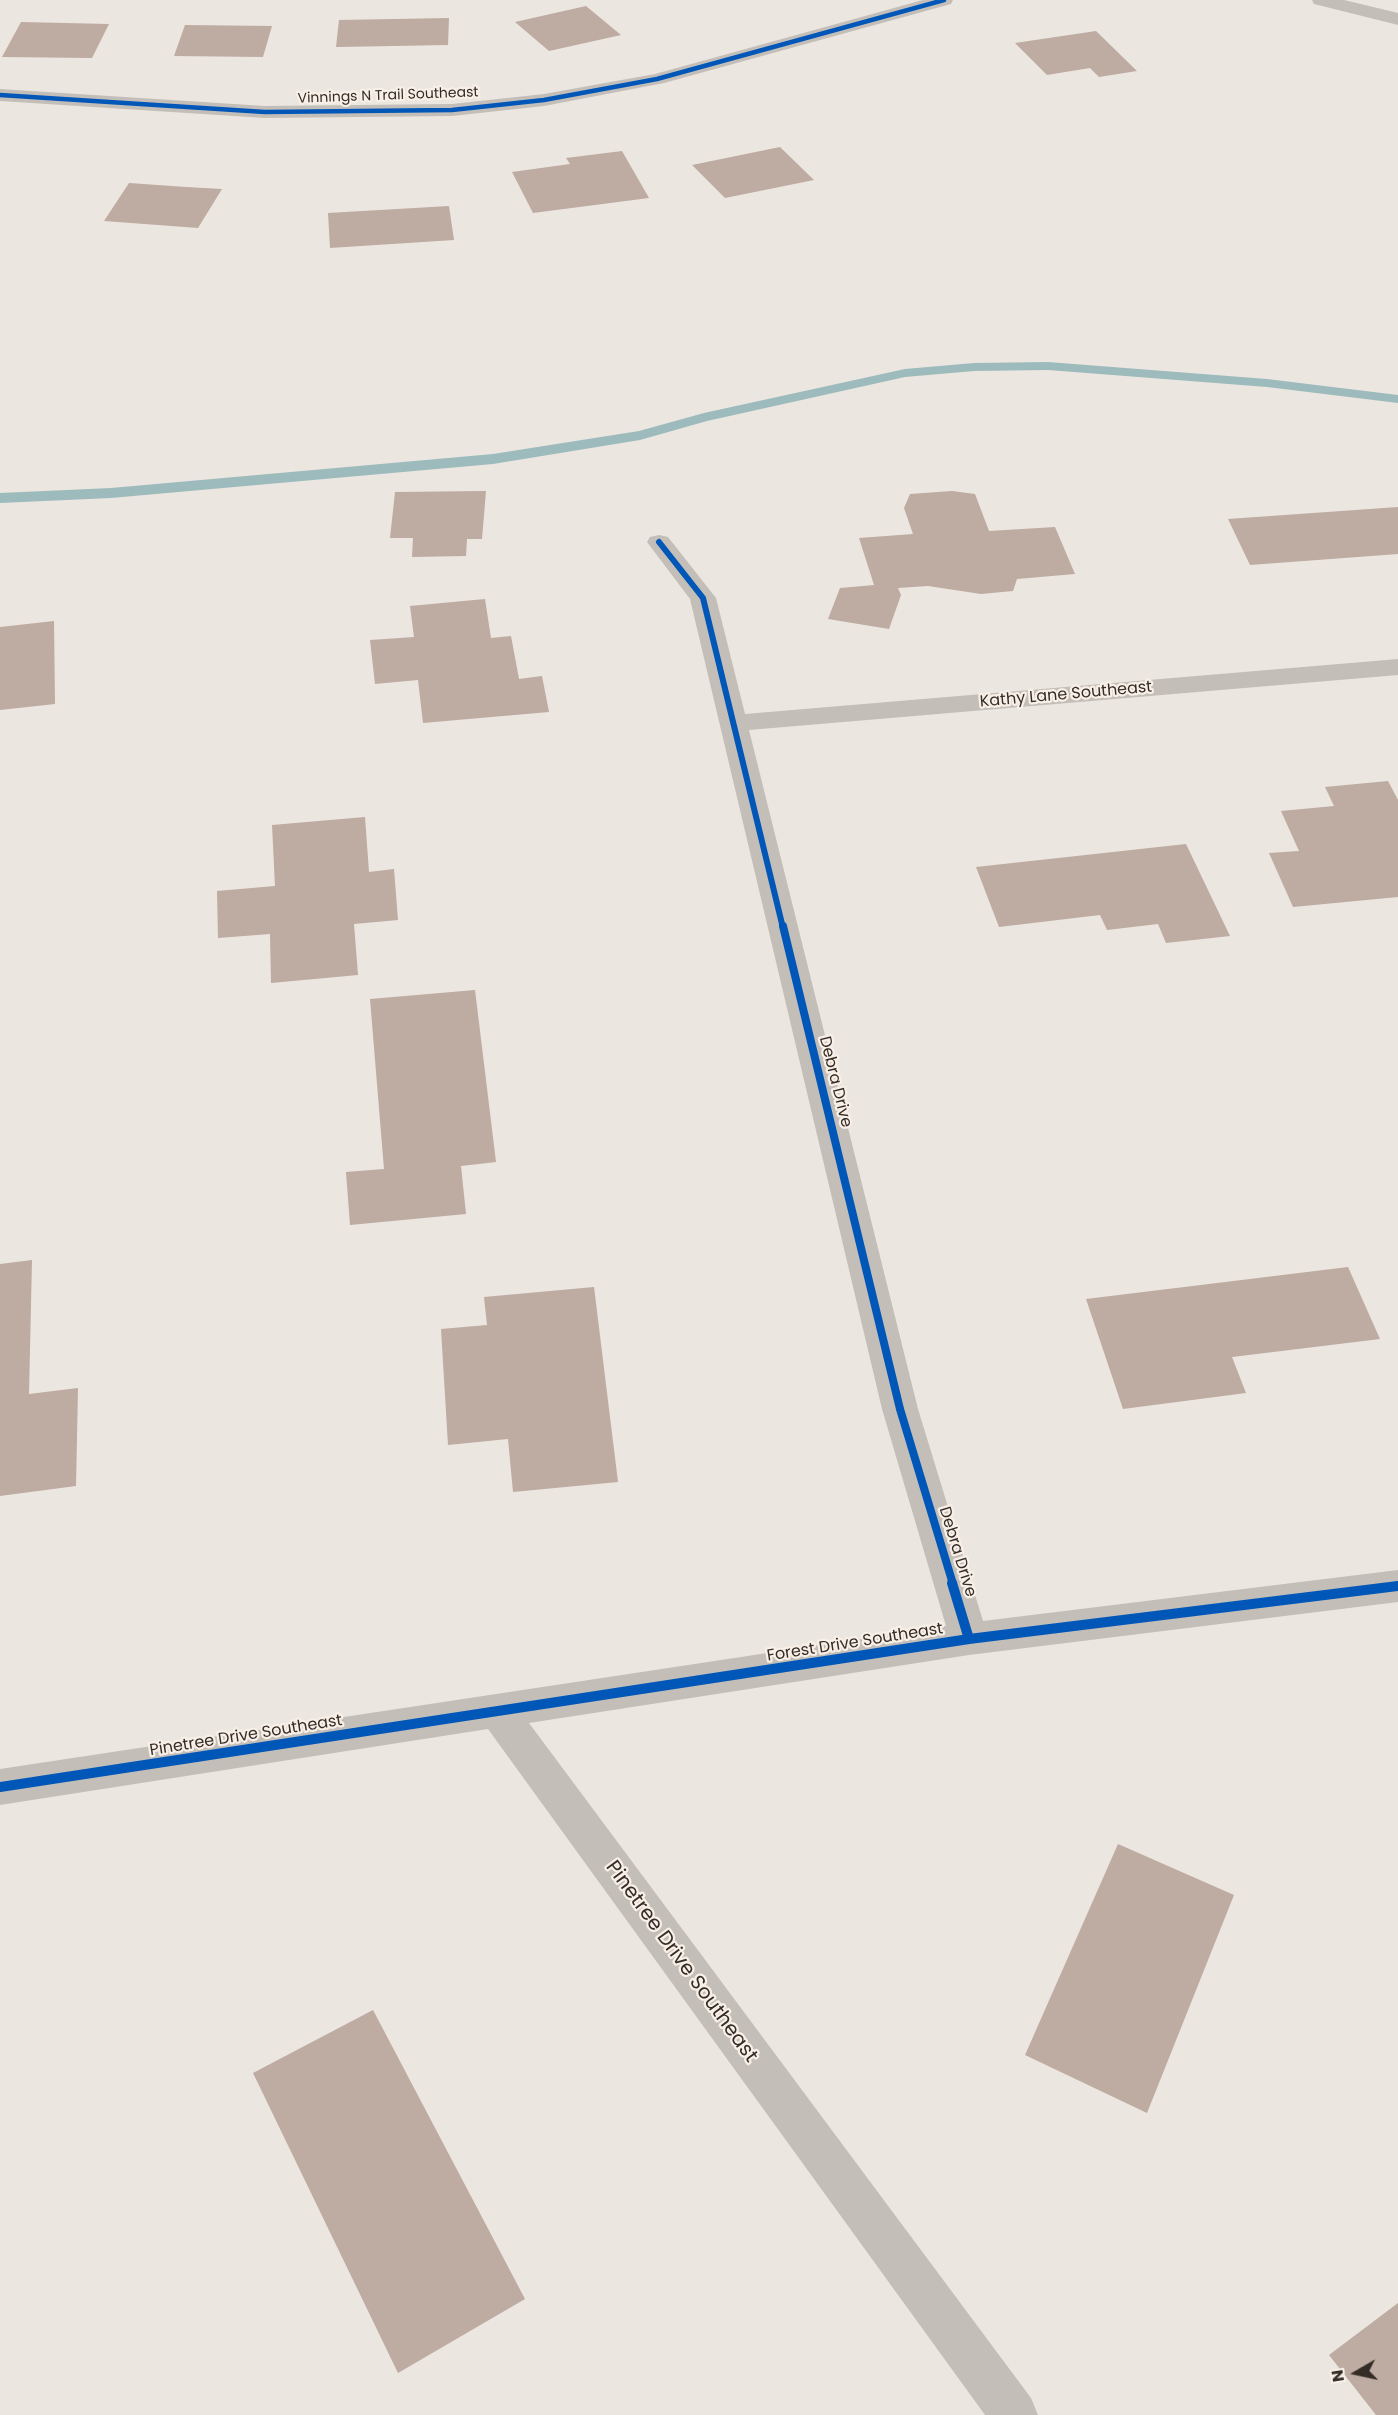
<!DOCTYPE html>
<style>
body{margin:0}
#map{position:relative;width:1398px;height:2415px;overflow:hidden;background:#ebe6e0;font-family:Poppins,sans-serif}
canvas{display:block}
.north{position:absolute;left:1326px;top:2343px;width:60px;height:60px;-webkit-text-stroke:4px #f8f0e7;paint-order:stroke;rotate:261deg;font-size:16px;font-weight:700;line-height:24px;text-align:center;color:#352c27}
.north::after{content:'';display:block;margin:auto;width:21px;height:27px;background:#352c27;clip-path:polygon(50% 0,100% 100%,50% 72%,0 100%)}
</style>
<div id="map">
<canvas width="1398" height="2415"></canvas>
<div class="north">N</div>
</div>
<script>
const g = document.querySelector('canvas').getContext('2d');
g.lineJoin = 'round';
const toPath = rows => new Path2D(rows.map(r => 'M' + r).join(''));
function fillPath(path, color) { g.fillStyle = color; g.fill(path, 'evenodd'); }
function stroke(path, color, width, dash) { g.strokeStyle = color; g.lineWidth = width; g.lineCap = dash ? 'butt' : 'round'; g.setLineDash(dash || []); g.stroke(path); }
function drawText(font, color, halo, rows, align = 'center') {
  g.font = font + ' Poppins,sans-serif'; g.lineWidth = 4.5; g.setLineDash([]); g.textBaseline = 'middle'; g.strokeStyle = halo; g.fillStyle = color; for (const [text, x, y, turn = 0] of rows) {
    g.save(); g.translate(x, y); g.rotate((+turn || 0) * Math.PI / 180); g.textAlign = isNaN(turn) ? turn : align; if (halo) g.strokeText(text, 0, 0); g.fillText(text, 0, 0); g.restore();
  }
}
fillPath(toPath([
 [1048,362,1267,379,1398,395,1398,403,1267,387,1048,370,974,371,905,377,707,421,640,440,493,464,111,498,0,503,0,493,111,488,493,454,639,431,704,413,905,369,974,363,1048,362]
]), '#9dbbbc');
fillPath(toPath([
 [586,6,621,35,549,51,515,22],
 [449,18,448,45,336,47,339,20],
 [21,22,109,24,92,58,2,57],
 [185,25,272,26,263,57,174,56],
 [1096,31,1137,71,1099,77,1090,68,1047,75,1015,43],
 [780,147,814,180,725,198,692,165],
 [622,151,649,198,533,213,512,172,570,164,566,158],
 [129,183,186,187,222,189,198,228,104,221],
 [449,206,454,240,330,248,328,213],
 [486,491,482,539,467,539,466,556,412,557,413,538,390,538,395,492],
 [952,491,975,494,989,531,1055,527,1075,574,1017,579,1013,591,981,594,928,586,898,588,901,595,889,629,828,619,840,588,874,585,859,538,913,534,904,508,910,494],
 [1398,507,1398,554,1250,565,1228,519],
 [485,599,491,638,511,636,519,679,542,676,549,712,423,723,418,680,375,684,370,640,414,637,410,606],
 [54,621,55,704,0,710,0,627],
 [1388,781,1398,800,1398,897,1293,907,1269,853,1299,851,1281,811,1334,806,1325,787],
 [365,817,369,872,394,869,398,920,354,924,358,975,271,983,270,934,218,938,217,891,275,886,272,825],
 [1186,844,1230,936,1166,943,1158,924,1107,930,1100,915,999,927,976,867],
 [475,990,496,1162,461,1166,466,1214,350,1225,346,1172,384,1169,370,999],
 [32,1260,29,1394,78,1388,76,1486,0,1496,0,1264],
 [1348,1267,1380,1339,1232,1357,1246,1393,1123,1409,1086,1299],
 [594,1287,618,1482,513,1492,508,1439,448,1445,441,1329,487,1325,484,1297],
 [1118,1844,1234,1895,1147,2113,1025,2055],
 [373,2010,525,2299,398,2373,253,2073],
 [1398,2303,1398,2415,1376,2415,1329,2355]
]), '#beaba2');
fillPath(toPath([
 [923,0,953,0,951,4,664,83,544,106,452,116,265,118,0,101,0,89,265,106,452,104,544,94,655,74,923,0],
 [1312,0,1344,0,1398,13,1398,25,1314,4,1312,0],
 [659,535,668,537,716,598,745,714,1398,659,1398,675,749,730,918,1409,983,1621,1398,1570,1398,1602,969,1655,529,1723,1031,2398,1038,2415,985,2415,488,1729,0,1805,0,1769,946,1626,882,1409,690,599,647,542,650,537,659,535]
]), '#c4beb9');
stroke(toPath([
 [0,95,265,112,452,110,544,100,657,79,944,0]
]), '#0057b8', 4.5);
stroke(toPath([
 [659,542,703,598,783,928]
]), '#0057b8', 6);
stroke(toPath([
 [783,926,900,1409,953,1584]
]), '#0057b8', 8);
stroke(toPath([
 [952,1583,969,1639],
 [0,1787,969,1639,1398,1586]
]), '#0057b8', 10);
drawText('14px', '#352c27', '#f8f0e7', [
 ["Vinnings N Trail Southeast",388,96,-2]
]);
drawText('16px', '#352c27', '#f8f0e7', [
 ["Kathy Lane Southeast",1066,695,-5],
 ["Debra Drive",835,1082,76],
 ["Debra Drive",957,1552,73],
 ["Forest Drive Southeast",855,1643,-9],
 ["Pinetree Drive Southeast",246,1736,-9]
]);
drawText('20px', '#352c27', '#f8f0e7', [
 ["Pinetree Drive Southeast",681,1962,54]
]);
</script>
